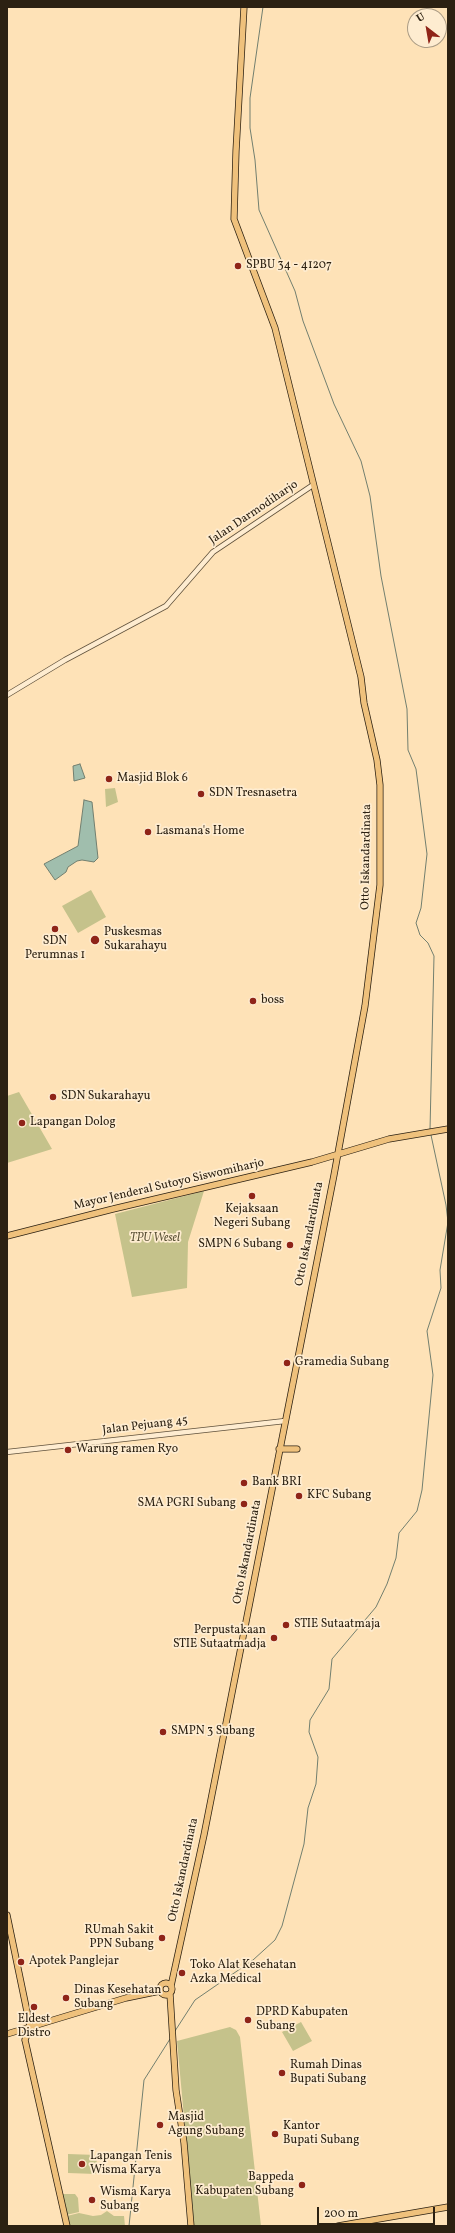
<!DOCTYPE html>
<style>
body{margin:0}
#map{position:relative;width:455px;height:2233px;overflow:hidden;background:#fee2b7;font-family:Vollkorn,serif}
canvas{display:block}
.frame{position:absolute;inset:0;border:8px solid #2c2112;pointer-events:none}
.north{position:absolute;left:407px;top:8px;width:40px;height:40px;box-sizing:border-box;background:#feecd0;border:1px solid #aa9b84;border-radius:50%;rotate:329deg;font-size:11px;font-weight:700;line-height:16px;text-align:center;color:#2c2112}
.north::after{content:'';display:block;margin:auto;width:14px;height:18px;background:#8f2418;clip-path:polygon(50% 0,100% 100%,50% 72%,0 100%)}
.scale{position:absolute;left:317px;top:2207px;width:118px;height:18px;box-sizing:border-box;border:2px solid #2c2112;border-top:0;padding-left:5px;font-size:12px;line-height:14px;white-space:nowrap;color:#2c2112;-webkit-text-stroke:3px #feecd0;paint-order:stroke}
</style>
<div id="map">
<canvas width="455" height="2233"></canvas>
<div class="frame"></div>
<div class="north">U</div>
<div class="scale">200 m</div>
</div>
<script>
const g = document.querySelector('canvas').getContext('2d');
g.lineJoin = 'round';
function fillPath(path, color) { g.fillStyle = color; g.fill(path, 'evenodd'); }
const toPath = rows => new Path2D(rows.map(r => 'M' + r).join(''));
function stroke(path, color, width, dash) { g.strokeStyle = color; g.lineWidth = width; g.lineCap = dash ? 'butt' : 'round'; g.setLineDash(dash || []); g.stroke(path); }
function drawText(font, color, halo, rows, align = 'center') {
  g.font = font + ' Vollkorn,serif'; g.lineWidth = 3.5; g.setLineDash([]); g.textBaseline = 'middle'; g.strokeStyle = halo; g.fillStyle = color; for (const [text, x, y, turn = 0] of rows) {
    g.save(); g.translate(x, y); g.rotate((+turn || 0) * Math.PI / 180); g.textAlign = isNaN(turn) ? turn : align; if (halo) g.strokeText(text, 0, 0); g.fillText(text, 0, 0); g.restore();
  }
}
fillPath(toPath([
 [115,788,118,802,106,807,105,789],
 [91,890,106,917,78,933,62,906],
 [19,1092,52,1149,7,1163,7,1096],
 [204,1191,188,1242,187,1288,132,1297,115,1214],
 [301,2022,312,2041,293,2051,282,2032],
 [230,2027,236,2030,240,2037,261,2226,194,2226,177,2041],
 [68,2154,97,2155,96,2174,68,2173],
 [62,2194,75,2194,78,2198,79,2212,66,2215],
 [107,2211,114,2216,124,2216,125,2226,70,2226,69,2224,67,2216,79,2213,93,2216,101,2215]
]), '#c5c28b');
const water = toPath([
 [80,764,85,778,74,781,73,766,80,764],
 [84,800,92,802,98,858,94,862,82,860,77,861,68,867,66,872,55,880,44,864,78,846,84,800]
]);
fillPath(water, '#a0bead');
stroke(water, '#727f6f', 1);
stroke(toPath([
 [263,7,250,98,250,128,255,160,259,210,295,291,303,321,334,404,361,461,370,496,381,576,407,709,408,750,416,769,427,854,421,908,416,923,420,935,428,943,434,956,430,1130],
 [175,2031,195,2000,253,1960,275,1940,282,1926,304,1844,308,1808,316,1784,318,1757,309,1732,310,1720,329,1689,332,1659,376,1607,387,1584,396,1558,399,1533,417,1511,422,1490,433,1375,427,1331,441,1288,440,1270,448,1222,446,1205,431,1135],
 [129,2226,144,2080,170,2039]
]), '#727f6f', 1);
const minor = toPath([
 [7,695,65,660,166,606,213,552,313,485],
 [7,1452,285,1421]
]);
const major = toPath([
 [7,1236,113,1209,312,1162,389,1139,448,1129],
 [279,1449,297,1449],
 [7,1915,30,2026,25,2040],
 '160 1989a6 6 0 1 1 12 0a6 6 0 1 1-12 0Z',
 [171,1986,204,1835,334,1175,365,1006,380,885,380,785,377,760,364,703,361,677,275,328,234,219,236,151,244,7],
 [170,1994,176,2090,184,2143,191,2226],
 [7,2034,126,1998,160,1991],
 [25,2040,67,2226],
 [338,2226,448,2207]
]);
stroke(minor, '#60513b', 6);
stroke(major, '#2c2112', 7);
stroke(minor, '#feecd0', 4.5);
stroke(major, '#efc17c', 5.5);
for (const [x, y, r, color] of [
 [238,266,4,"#8f2418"],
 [109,779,4,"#8f2418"],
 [201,794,4,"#8f2418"],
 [148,832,4,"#8f2418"],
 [55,929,4,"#8f2418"],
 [95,940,5,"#8f2418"],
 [253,1001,4,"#8f2418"],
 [53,1097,4,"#8f2418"],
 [22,1123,4,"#8f2418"],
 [252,1196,4,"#8f2418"],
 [290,1245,4,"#8f2418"],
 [287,1363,4,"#8f2418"],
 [68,1450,4,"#8f2418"],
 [244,1483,4,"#8f2418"],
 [299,1496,4,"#8f2418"],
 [244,1504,4,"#8f2418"],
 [286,1625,4,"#8f2418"],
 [274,1638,4,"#8f2418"],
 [163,1732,4,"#8f2418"],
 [162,1938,4,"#8f2418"],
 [21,1962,4,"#8f2418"],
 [182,1973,4,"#8f2418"],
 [66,1998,4,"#8f2418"],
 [34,2007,4,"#8f2418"],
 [248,2020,4,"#8f2418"],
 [282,2073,4,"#8f2418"],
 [160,2125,4,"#8f2418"],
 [275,2134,4,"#8f2418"],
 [82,2164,4,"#8f2418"],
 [302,2185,4,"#8f2418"],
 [92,2200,4,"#8f2418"]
]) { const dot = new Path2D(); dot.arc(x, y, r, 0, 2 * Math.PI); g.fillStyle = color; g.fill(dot); stroke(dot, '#feecd0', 1.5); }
drawText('12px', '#2c2112', '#feecd0', [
 ["SPBU 34 - 41207",246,266],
 ["Masjid Blok 6",117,779],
 ["SDN Tresnasetra",209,794],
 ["Lasmana's Home",156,832],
 ["Puskesmas",104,933],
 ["Sukarahayu",104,947],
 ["SDN",55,942,"center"],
 ["Perumnas 1",55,956,"center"],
 ["boss",261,1001],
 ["SDN Sukarahayu",61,1097],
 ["Lapangan Dolog",30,1123],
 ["Kejaksaan",252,1210,"center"],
 ["Negeri Subang",252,1224,"center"],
 ["SMPN 6 Subang",282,1245,"right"],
 ["Gramedia Subang",295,1363],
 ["Warung ramen Ryo",76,1450],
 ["Bank BRI",252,1483],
 ["KFC Subang",307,1496],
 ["SMA PGRI Subang",236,1504,"right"],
 ["STIE Sutaatmaja",294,1625],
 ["Perpustakaan",266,1631,"right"],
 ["STIE Sutaatmadja",266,1645,"right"],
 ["SMPN 3 Subang",171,1732],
 ["RUmah Sakit",154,1931,"right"],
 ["PPN Subang",154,1945,"right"],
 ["Apotek Panglejar",29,1962],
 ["Toko Alat Kesehatan",190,1966],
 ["Azka Medical",190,1980],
 ["Dinas Kesehatan",74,1991],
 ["Subang",74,2005],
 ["DPRD Kabupaten",256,2013],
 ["Subang",256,2027],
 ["Eldest",34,2020,"center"],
 ["Distro",34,2034,"center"],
 ["Rumah Dinas",290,2066],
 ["Bupati Subang",290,2080],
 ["Masjid",168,2118],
 ["Agung Subang",168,2132],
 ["Kantor",283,2127],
 ["Bupati Subang",283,2141],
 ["Lapangan Tenis",90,2157],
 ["Wisma Karya",90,2171],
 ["Bappeda",294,2178,"right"],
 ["Kabupaten Subang",294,2192,"right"],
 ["Wisma Karya",100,2193],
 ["Subang",100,2207]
], 'left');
drawText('12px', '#2c2112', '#feecd0', [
 ["Jalan Darmodiharjo",254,513,-34],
 ["Otto Iskandardinata",367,857,-89],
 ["Mayor Jenderal Sutoyo Siswomiharjo",169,1185,-13],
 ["Otto Iskandardinata",310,1234,-79],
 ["Jalan Pejuang 45",145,1426,-7],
 ["Otto Iskandardinata",248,1552,-79],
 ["Otto Iskandardinata",184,1870,-78]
]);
drawText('italic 12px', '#5a5136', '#feecd0', [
 ["TPU Wesel",155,1239]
]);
</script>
